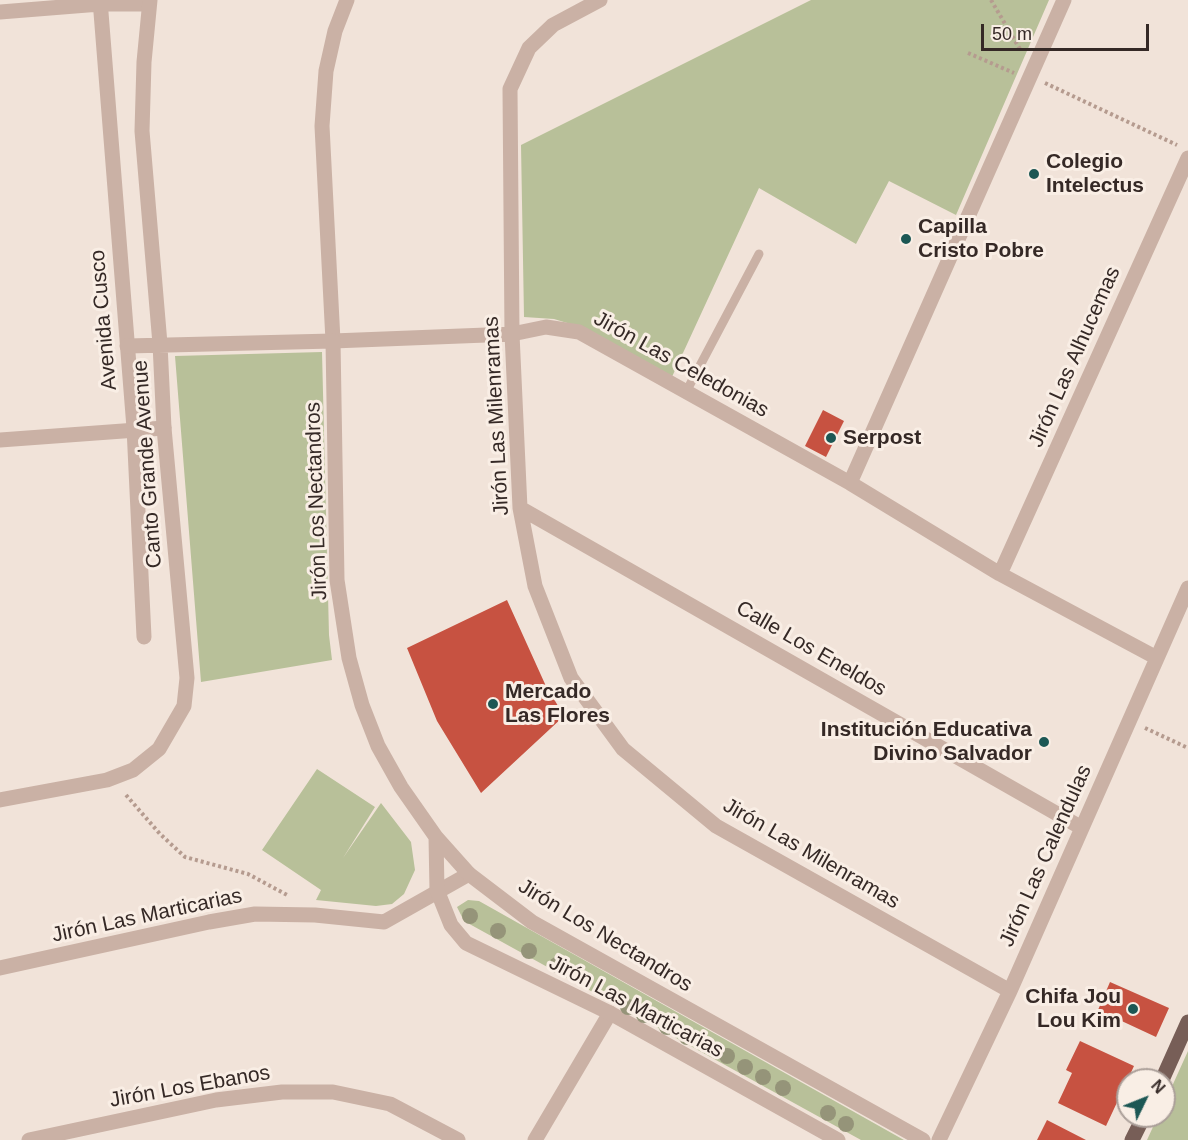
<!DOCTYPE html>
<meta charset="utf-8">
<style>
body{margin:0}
#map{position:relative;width:1188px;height:1140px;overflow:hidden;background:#f1e3d9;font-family:Helvetica,sans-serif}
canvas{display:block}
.north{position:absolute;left:1116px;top:1068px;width:60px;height:60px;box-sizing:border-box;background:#f9eee5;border:2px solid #ab9f99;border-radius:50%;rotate:47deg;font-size:16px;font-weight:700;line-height:24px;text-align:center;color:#352926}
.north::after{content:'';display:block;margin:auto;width:21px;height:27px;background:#1c5754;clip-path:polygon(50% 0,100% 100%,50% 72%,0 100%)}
.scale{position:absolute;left:981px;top:24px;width:168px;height:27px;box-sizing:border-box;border:3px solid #352926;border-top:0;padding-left:8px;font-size:18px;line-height:21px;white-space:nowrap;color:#352926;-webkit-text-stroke:4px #f9eee5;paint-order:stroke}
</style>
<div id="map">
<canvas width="1188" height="1140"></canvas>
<div class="north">N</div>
<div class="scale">50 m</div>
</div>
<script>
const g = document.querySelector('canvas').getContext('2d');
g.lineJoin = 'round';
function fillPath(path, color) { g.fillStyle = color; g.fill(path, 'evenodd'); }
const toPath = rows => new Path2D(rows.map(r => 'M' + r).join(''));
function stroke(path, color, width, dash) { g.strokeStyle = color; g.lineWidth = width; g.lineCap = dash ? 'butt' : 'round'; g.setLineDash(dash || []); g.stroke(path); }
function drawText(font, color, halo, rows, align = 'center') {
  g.font = font + ' Helvetica,sans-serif'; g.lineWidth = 6; g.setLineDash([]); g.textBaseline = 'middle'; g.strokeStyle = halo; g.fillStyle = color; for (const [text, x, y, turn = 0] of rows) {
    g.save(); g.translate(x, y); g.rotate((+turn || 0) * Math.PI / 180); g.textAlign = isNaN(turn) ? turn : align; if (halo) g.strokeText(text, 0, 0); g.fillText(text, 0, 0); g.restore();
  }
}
fillPath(toPath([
 [811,0,1049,0,956,215,889,181,856,244,759,188,671,379,577,326,554,319,524,317,521,145],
 [322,352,329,635,332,660,201,682,175,356],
 [317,769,375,807,343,858,381,803,411,842,415,870,404,894,392,904,376,906,316,900,321,890,262,850],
 [468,900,479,901,904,1140,861,1140,464,921,457,907],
 [1188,1051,1188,1140,1147,1140,1158,1116,1164,1116,1164,1104]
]), '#b8c099');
fillPath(toPath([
 [823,410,844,421,826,457,805,446],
 [507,600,545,684,564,716,481,793,437,721,407,648],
 [1110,982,1169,1008,1156,1037,1098,1010],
 [1080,1041,1134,1066,1106,1126,1058,1103,1072,1073,1066,1070],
 [1047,1120,1086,1140,1037,1140]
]), '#c75241');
stroke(toPath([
 [991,0,1021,51],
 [968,53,1014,73],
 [1045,83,1177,145],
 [1145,728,1188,748],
 [126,795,160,834,185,857,248,874,289,896]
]), '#b59b8f', 4, [3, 3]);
stroke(toPath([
 [686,392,759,254]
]), '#cab1a5', 9);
stroke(toPath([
 [100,0,134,428,144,637],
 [347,0,335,31,326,71,322,126,333,341,512,334,546,327,579,332,850,483,1000,574,1157,658],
 [600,0,553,25,529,48,510,89,512,334,520,508,535,586,571,678,623,749,716,826,1010,991],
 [0,12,100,4,148,4],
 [0,440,164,428],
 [850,483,1064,0],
 [520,508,1082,828],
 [1000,574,1188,158],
 [0,968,209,922,255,914,315,915,384,922,469,874],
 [29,1140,216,1100,282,1092,333,1092,390,1104,458,1140],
 [535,1140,610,1013],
 [939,1140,1010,991,1188,588]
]), '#cab1a5', 15);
stroke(toPath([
 [127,346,333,341,337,580,349,658,362,705,378,746,401,787,436,837,469,874,532,922,923,1140],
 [0,800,107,780,133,770,159,749,184,706,187,678,164,428,160,344,142,131,144,62,150,0],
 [436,837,437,890,451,925,466,943,610,1013,838,1140]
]), '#cab1a5', 15);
stroke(toPath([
 [1162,1080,1188,1022],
 [1132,1140,1144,1116]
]), '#775e57', 15);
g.fillStyle = '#959479';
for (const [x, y] of [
 [470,916],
 [498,931],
 [529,951],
 [557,965],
 [583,979],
 [628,1007],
 [644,1015],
 [667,1027],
 [687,1037],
 [727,1056],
 [745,1067],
 [763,1077],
 [783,1088],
 [828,1113],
 [846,1124]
]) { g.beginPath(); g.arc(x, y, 8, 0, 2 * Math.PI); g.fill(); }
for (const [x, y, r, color] of [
 [1034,174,6,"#1c5754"],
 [906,239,6,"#1c5754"],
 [831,438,6,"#1c5754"],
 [493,704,6,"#1c5754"],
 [1044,742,6,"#1c5754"],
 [1133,1009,6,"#1c5754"]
]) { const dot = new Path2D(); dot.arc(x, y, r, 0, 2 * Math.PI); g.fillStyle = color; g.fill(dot); stroke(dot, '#f9eee5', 2); }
drawText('bold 21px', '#352926', '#f9eee5', [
 ["Colegio",1046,162],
 ["Intelectus",1046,186],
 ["Capilla",918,227],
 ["Cristo Pobre",918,251],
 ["Serpost",843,438],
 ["Mercado",505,692],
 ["Las Flores",505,716],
 ["Institución Educativa",1032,730,"right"],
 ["Divino Salvador",1032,754,"right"],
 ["Chifa Jou",1121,997,"right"],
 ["Lou Kim",1121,1021,"right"]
], 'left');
drawText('21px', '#352926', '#f9eee5', [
 ["Avenida Cusco",104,320,-95],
 ["Jirón Las Alhucemas",1075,357,-66],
 ["Jirón Las Celedonias",681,365,29],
 ["Jirón Las Milenramas",497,416,-93],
 ["Canto Grande Avenue",148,464,-94],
 ["Jirón Los Nectandros",317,501,-92],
 ["Calle Los Eneldos",811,649,30],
 ["Jirón Las Milenramas",811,854,30],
 ["Jirón Las Calendulas",1046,856,-66],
 ["Jirón Las Marticarias",147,916,-12],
 ["Jirón Los Nectandros",605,936,31],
 ["Jirón Las Marticarias",636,1007,28],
 ["Jirón Los Ebanos",190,1087,-10]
]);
</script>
